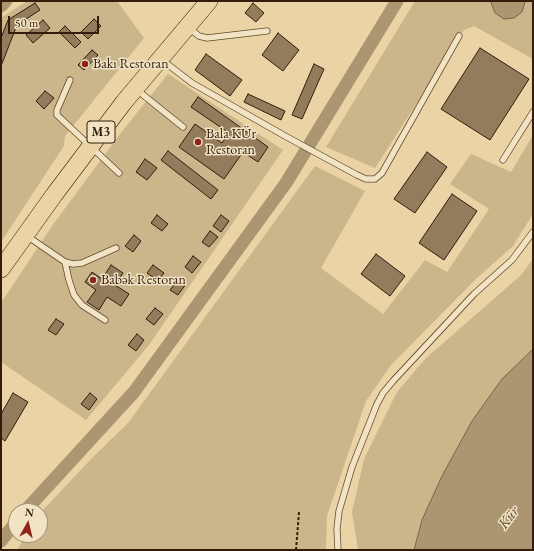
<!DOCTYPE html>
<meta charset="utf-8">
<style>
body{margin:0}
#map{position:relative;width:534px;height:551px;overflow:hidden;background:#ead4a5;font-family:"EB Garamond",serif}
canvas{display:block}
.frame{position:absolute;inset:0;border:2px solid #331c0c;pointer-events:none}
.north{position:absolute;left:8px;top:503px;width:40px;height:40px;box-sizing:border-box;background:#f1e3c4;border:1px solid #a5937a;border-radius:50%;rotate:8deg;font-size:11px;font-weight:700;line-height:16px;text-align:center;color:#331c0c}
.north::after{content:'';display:block;margin:auto;width:14px;height:18px;background:#8f2418;clip-path:polygon(50% 0,100% 100%,50% 72%,0 100%)}
.scale{position:absolute;left:8px;top:16px;width:91px;height:18px;box-sizing:border-box;border:2px solid #331c0c;border-top:0;padding-left:5px;font-size:12px;line-height:14px;white-space:nowrap;color:#331c0c;-webkit-text-stroke:3px #f1e3c4;paint-order:stroke}
</style>
<div id="map">
<canvas width="534" height="551"></canvas>
<div class="frame"></div>
<div class="north">N</div>
<div class="scale">50 m</div>
</div>
<script>
const g = document.querySelector('canvas').getContext('2d');
g.lineJoin = 'round';
function fillPath(path, color) { g.fillStyle = color; g.fill(path, 'evenodd'); }
const toPath = rows => new Path2D(rows.map(r => 'M' + r).join(''));
function stroke(path, color, width, dash) { g.strokeStyle = color; g.lineWidth = width; g.lineCap = dash ? 'butt' : 'round'; g.setLineDash(dash || []); g.stroke(path); }
function drawText(font, color, halo, rows, align = 'center') {
  g.font = font + ' "EB Garamond",serif'; g.lineWidth = 3; g.setLineDash([]); g.textBaseline = 'middle'; g.strokeStyle = halo; g.fillStyle = color; for (const [text, x, y, turn = 0] of rows) {
    g.save(); g.translate(x, y); g.rotate((+turn || 0) * Math.PI / 180); g.textAlign = isNaN(turn) ? turn : align; if (halo) g.strokeText(text, 0, 0); g.fillText(text, 0, 0); g.restore();
  }
}
fillPath(toPath([
 [27,1,117,1,144,38,65,136,64,146,1,242,1,18],
 [415,1,533,1,533,59,474,26,464,30,375,168,326,147],
 [168,74,283,150,149,345,86,420,1,362,1,303,52,226,120,134],
 [533,135,533,214,513,246,477,278,391,365,366,401,327,516,326,550,17,550,26,535,40,535,40,514,42,511,92,458,128,423,315,166,365,191,321,268,383,314,425,260,447,272,489,209,450,184,471,154,511,172],
 [533,259,533,349,502,379,422,520,414,550,358,550,352,512,364,459,397,392,425,359,521,275]
]), '#cbb58b');
const water = toPath([
 [492,1,524,1,525,2,522,12,514,18,504,19,495,13,491,3,492,1],
 [533,349,533,550,414,550,422,520,442,476,472,421,502,379,533,349]
]);
fillPath(water, '#ac9571');
stroke(water, '#7c6549', 1);
stroke(toPath([
 [1,6,6,1],
 [25,511,134,392,286,183,397,1],
 [1,541,16,522]
]), '#ac9571', 13);
const building = toPath([
 [35,3,40,10,17,25,1,66,1,38,8,20,35,3],
 [253,3,264,13,256,22,245,13,253,3],
 [94,19,101,26,88,39,81,32,94,19],
 [43,20,50,28,33,43,26,35,43,20],
 [65,26,81,42,75,48,59,32,65,26],
 [278,33,299,50,283,71,262,55,278,33],
 [480,48,529,79,490,140,441,109,480,48],
 [92,50,98,55,84,70,78,65,92,50],
 [206,54,242,80,230,96,195,70,206,54],
 [314,64,324,69,302,119,292,115,314,64],
 [45,91,54,98,44,109,36,101,45,91],
 [248,94,285,111,281,120,244,102,248,94],
 [198,97,268,147,258,162,243,152,224,179,179,147,195,124,222,143,229,133,191,107,198,97],
 [168,151,218,190,211,199,161,160,168,151],
 [427,152,447,167,415,213,394,199,427,152],
 [145,159,157,168,147,180,136,172,145,159],
 [452,194,477,211,444,260,419,243,452,194],
 [157,215,168,224,162,231,151,223,157,215],
 [221,215,229,221,221,232,213,226,221,215],
 [210,231,218,237,209,247,202,242,210,231],
 [134,235,141,241,133,252,125,246,134,235],
 [376,254,405,276,390,296,361,274,376,254],
 [193,256,201,262,192,273,185,267,193,256],
 [111,265,123,273,115,285,129,294,121,306,107,297,99,310,87,302,96,290,85,282,92,272,102,279,111,265],
 [153,265,164,273,158,281,147,273,153,265],
 [179,279,186,284,178,295,170,290,179,279],
 [155,308,163,314,154,325,146,319,155,308],
 [56,319,64,324,56,335,48,330,56,319],
 [137,334,144,340,136,351,128,345,137,334],
 [13,393,28,402,5,441,1,438,1,414,13,393],
 [90,393,97,399,89,410,81,404,90,393]
]);
fillPath(building, '#927c5c');
stroke(building, '#331c0c', 1);
const lane = toPath([
 [189,28,199,36,207,38,267,31],
 [162,60,192,83,285,136,357,175,366,179,375,179,382,173,459,36],
 [70,80,57,110,57,115,119,173],
 [137,90,183,127],
 [503,160,533,112],
 [27,236,65,262,73,264,82,263,116,248],
 [65,262,69,280,74,295,82,305,105,320],
 [338,550,337,529,339,511,352,467,377,404,383,393,393,381,474,294,512,260,533,232]
]);
const primary = toPath([
 [1,269,54,195,124,102,209,1]
]);
stroke(lane, '#614a32', 7);
stroke(primary, '#331c0c', 18);
stroke(toPath([
 [296,550,299,512]
]), '#331c0c', 2, [3, 2]);
stroke(lane, '#f1e3c4', 5.5);
stroke(primary, '#ead4a5', 17);
for (const [x, y, r, color] of [
 [85,64,4,"#8f2418"],
 [198,142,4,"#8f2418"],
 [93,280,4,"#8f2418"]
]) { const dot = new Path2D(); dot.arc(x, y, r, 0, 2 * Math.PI); g.fillStyle = color; g.fill(dot); stroke(dot, '#f1e3c4', 1.5); }
for (const [x, y, w] of [
 [101,132,28]
]) { const box = new Path2D(); box.roundRect(x - w / 2, y - 11, w, 22, 3); g.fillStyle = '#f1e3c4'; g.fill(box); stroke(box, '#331c0c', 1); }
drawText('bold 13px', '#331c0c', null, [
 ["M3",101,132]
]);
drawText('14px', '#331c0c', '#f1e3c4', [
 ["Bakı Restoran",93,64],
 ["Bala KÜr",206,134],
 ["Restoran",206,150],
 ["Babək Restoran",101,280]
], 'left');
drawText('italic 15px', '#5d462f', '#f1e3c4', [
 ["Kür",509,518,-53]
]);
</script>
